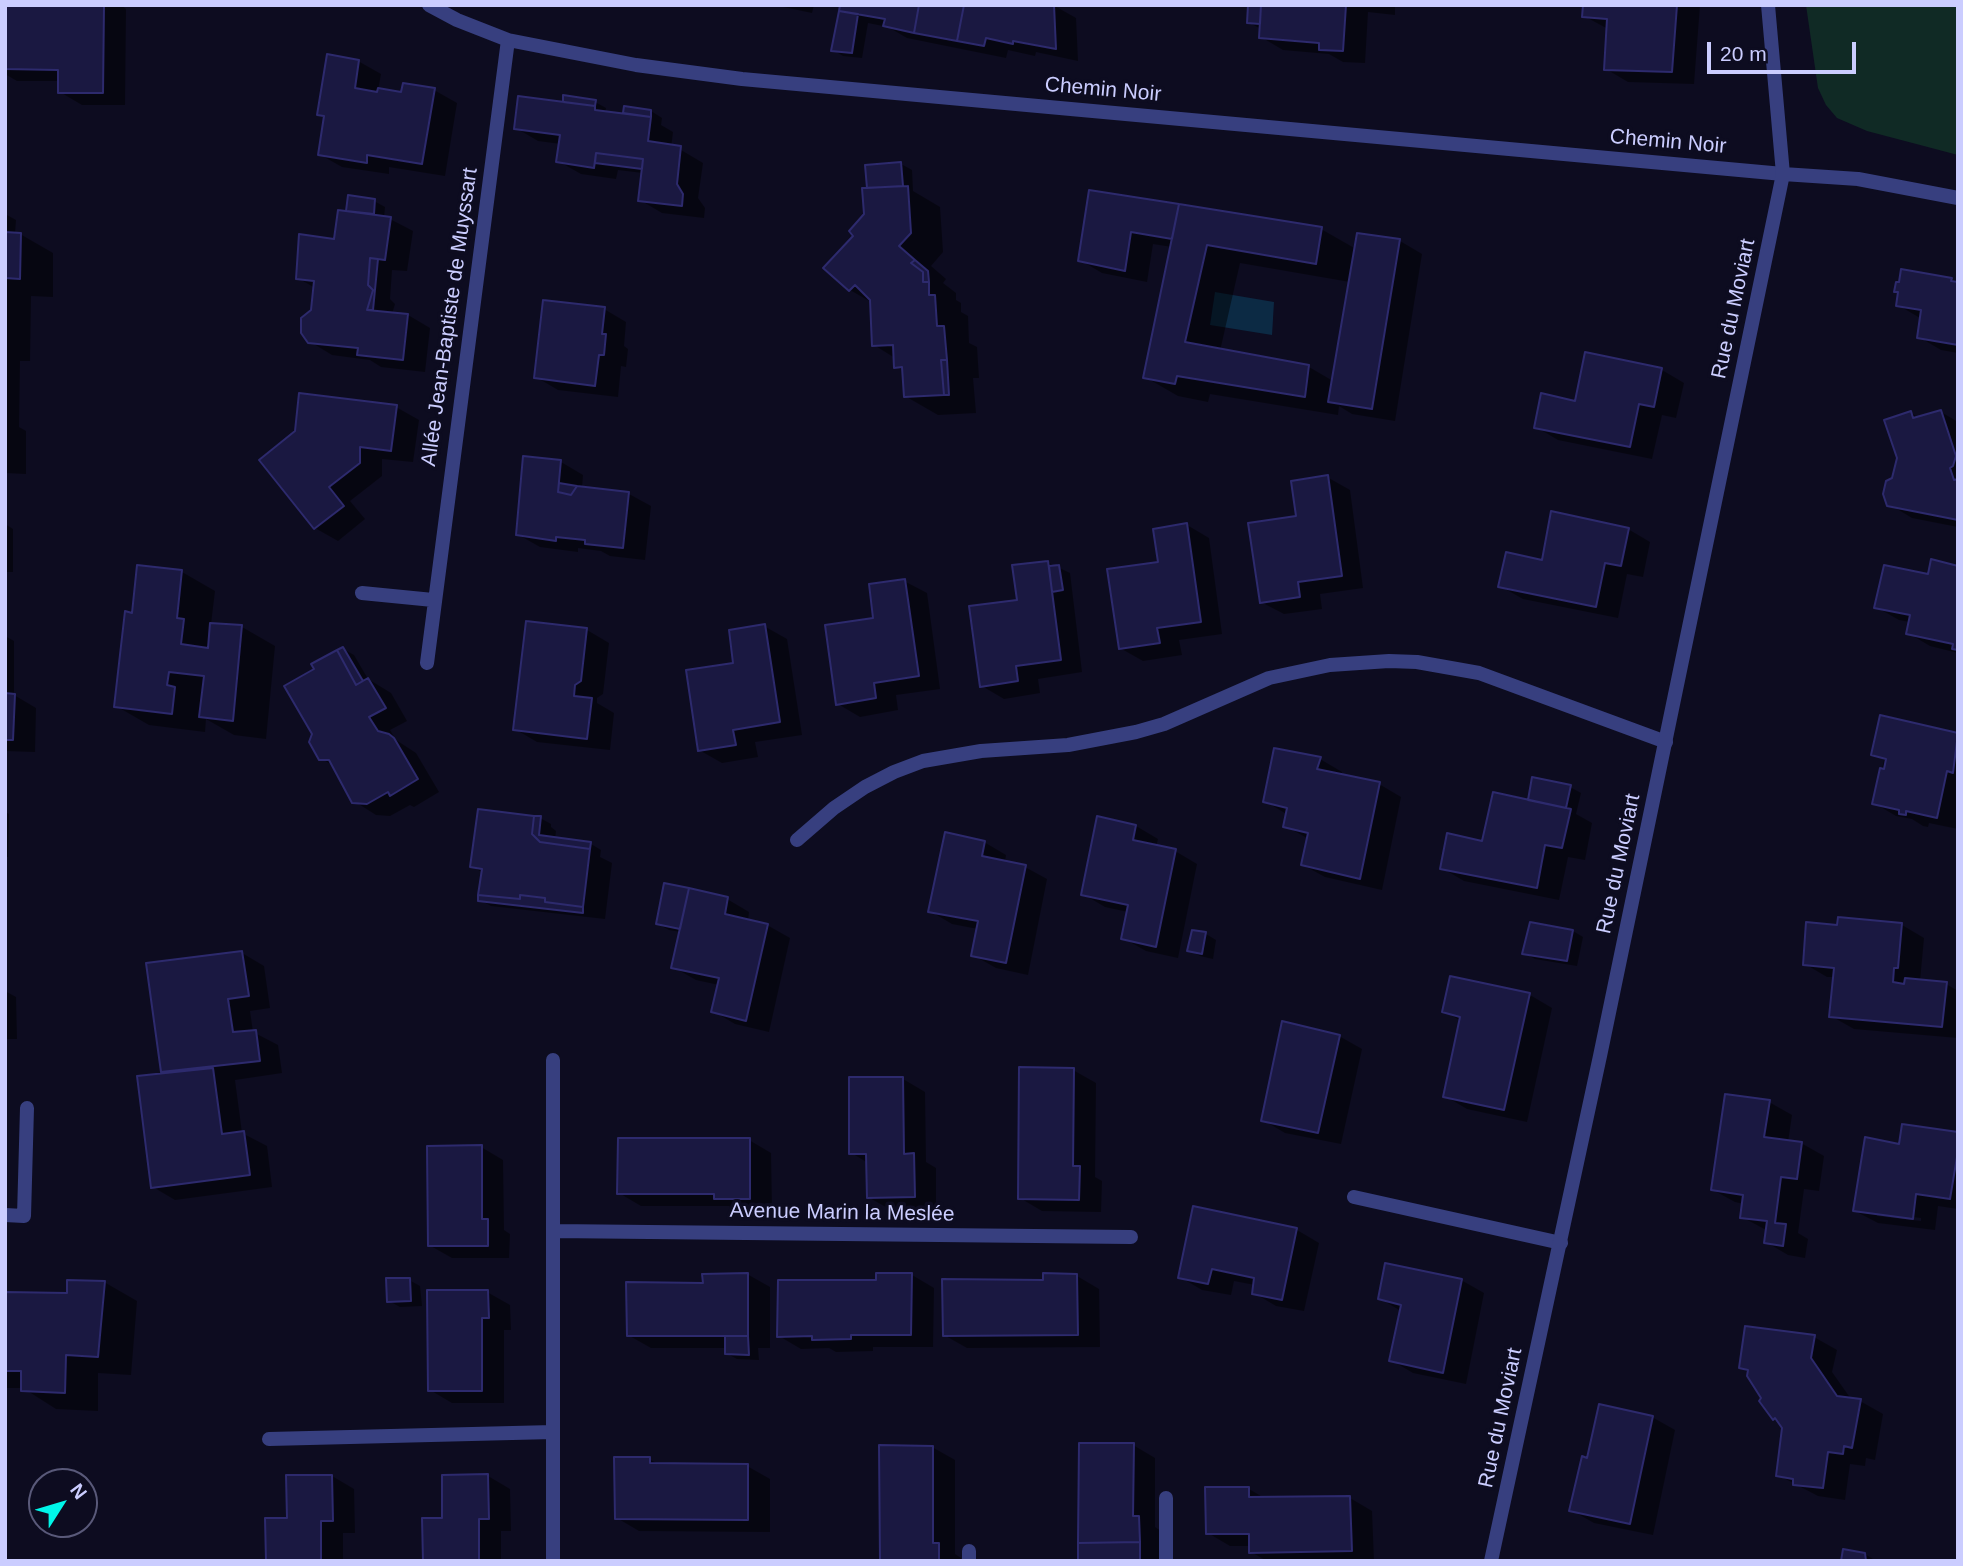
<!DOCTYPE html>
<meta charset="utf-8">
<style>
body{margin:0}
#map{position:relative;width:1963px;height:1566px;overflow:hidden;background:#0d0c20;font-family:Helvetica,sans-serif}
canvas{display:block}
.frame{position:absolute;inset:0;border:7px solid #cbcdff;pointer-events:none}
.north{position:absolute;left:28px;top:1468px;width:70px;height:70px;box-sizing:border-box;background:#0d0c20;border:2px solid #595979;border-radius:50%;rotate:53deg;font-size:19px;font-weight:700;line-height:28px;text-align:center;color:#cbcdff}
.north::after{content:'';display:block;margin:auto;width:24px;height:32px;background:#00f6e9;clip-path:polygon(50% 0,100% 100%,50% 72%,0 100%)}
.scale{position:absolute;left:1707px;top:42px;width:149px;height:32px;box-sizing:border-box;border:4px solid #cbcdff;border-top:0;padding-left:9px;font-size:21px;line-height:24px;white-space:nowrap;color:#cbcdff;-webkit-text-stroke:5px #0d0c20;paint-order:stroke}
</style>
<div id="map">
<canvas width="1963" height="1566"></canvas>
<div class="frame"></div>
<div class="north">N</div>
<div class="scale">20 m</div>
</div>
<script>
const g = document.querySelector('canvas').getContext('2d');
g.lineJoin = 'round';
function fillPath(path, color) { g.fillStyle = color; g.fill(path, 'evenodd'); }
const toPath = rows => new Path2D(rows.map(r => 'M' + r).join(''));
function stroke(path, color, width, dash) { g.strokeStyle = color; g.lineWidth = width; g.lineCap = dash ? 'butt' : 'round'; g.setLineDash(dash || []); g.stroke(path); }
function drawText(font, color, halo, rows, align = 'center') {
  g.font = font + ' Helvetica,sans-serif'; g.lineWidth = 7; g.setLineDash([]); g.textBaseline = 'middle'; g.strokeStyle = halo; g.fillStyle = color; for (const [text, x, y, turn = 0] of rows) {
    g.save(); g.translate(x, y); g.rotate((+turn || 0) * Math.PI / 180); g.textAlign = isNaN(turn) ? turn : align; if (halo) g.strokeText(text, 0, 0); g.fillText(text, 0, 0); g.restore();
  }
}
fillPath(toPath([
 [1806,5,1958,5,1958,155,1867,131,1837,118,1826,105,1818,88]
]), '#102a25');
fillPath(toPath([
 [1215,292,1274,302,1272,335,1210,325]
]), '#0c2a44');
fillPath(toPath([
 [5,5,121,5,126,9,125,105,82,105,60,92,60,81,17,81,5,74],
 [774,5,814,5,812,13],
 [842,5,1053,5,1076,18,1078,61,1036,52,1035,56,1008,50,1006,58,907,38,888,27,868,23,862,58,843,56,833,50],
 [1249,5,1395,5,1395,15,1368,12,1365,63,1343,62,1329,54,1283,50,1261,37,1261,29,1248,22],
 [1585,5,1700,5,1694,84,1628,82,1606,69,1608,29,1584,16],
 [358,61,381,74,378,90,402,94,434,90,457,103,445,176,389,167,389,174,342,167,319,154,325,118,319,114],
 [595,102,606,108,605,113,633,117,625,112,651,111,662,118,661,125,673,132,671,148,681,150,703,163,698,198,705,208,704,218,662,213,640,200,643,173,618,170,616,179,581,174,558,161,561,144,538,141,516,128,572,105],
 [901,164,912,170,913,191,940,207,943,252,931,266,946,279,943,283,956,293,956,300,961,303,961,312,968,316,969,343,977,347,979,378,973,378,976,413,938,415,905,396,904,371,896,366,895,358,874,345,871,302,850,290,856,236,865,214,869,190],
 [1091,192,1321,229,1356,249,1359,235,1400,241,1422,254,1395,421,1352,414,1339,406,1338,415,1210,394,1208,402,1178,396,1145,377,1172,247,1153,244,1147,282,1102,273,1080,260],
 [1240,263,1350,282,1333,381,1309,367,1220,351],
 [374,201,385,207,384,218,390,219,413,231,407,271,392,270,390,299,395,304,392,314,408,315,430,328,425,372,381,367,370,360,332,355,309,341,315,288,298,278,336,241,356,214,348,210],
 [5,214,16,220,15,234,20,234,53,253,53,297,31,296,30,361,20,361,19,427,26,431,26,474,5,473],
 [1903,271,1958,281,1958,353,1941,350,1919,337,1920,318,1898,305],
 [604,309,626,322,624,346,628,349,626,367,621,366,618,397,558,390,536,377],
 [1662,370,1684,383,1676,418,1662,415,1652,459,1558,440,1536,427],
 [396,407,419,420,413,462,382,459,382,476,350,501,365,519,338,541,315,528,262,461],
 [1941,412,1958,422,1958,527,1912,518,1889,504,1911,413,1919,418],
 [561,462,583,475,582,488,629,494,651,506,645,560,610,556,601,551,578,548,578,552,540,547,517,534],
 [1327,477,1350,490,1363,588,1320,594,1322,609,1284,614,1261,602],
 [5,524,13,529,13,572,5,572],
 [1187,525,1209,538,1222,634,1179,640,1182,655,1143,661,1120,648,1160,564],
 [1628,529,1650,542,1643,577,1627,574,1618,618,1523,599,1500,586,1543,562],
 [1047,562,1070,573,1082,672,1038,679,1040,693,1004,699,982,686,1019,601],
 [138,567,182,572,215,591,211,624,242,627,275,646,266,739,234,735,206,719,205,732,149,725,116,706,133,615],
 [1958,567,1958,653,1930,646,1908,633,1910,622,1899,620,1876,607,1930,576],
 [904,581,927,593,940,689,896,695,898,710,860,717,838,704,875,620],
 [527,623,587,630,609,643,603,694,597,698,597,703,614,713,610,750,537,742,515,729],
 [764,626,787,639,802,735,755,742,758,757,722,763,699,750,735,664],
 [5,636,14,641,14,695,36,708,35,752,5,751],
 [343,649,354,655,368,679,391,693,407,721,390,730,396,740,416,753,439,792,414,807,410,805,390,816,376,815,354,801,334,766,320,758,314,734,317,669],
 [1958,735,1958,829,1929,823,1928,827,1923,826,1912,819,1896,816,1874,803,1884,760,1873,754],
 [1320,759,1342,772,1341,776,1379,784,1401,797,1382,890,1325,877,1303,865,1309,839,1285,826,1288,815,1265,801],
 [1570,787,1581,793,1576,814,1592,823,1585,860,1568,857,1559,900,1464,881,1442,868,1484,843,1536,803],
 [5,812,9,814,8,857,5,857],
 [540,818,551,824,551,827,556,831,555,839,591,844,601,850,600,857,612,863,605,919,491,906,480,900,483,873,472,866],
 [1099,818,1136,826,1158,839,1156,847,1175,851,1197,864,1178,958,1146,951,1123,938,1128,912,1105,907,1083,894],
 [984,842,1006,855,1005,862,1025,867,1047,879,1028,975,996,968,973,955,978,929,952,924,930,911],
 [727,899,749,912,748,921,767,925,790,938,769,1032,735,1024,713,1011,719,985,696,980,673,967,681,932,669,930,658,924],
 [1902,925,1924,938,1920,981,1946,984,1958,991,1958,1038,1854,1029,1831,1016,1835,977,1827,977,1805,964,1839,927],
 [1573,931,1583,937,1577,966,1535,959,1524,953],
 [1193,932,1206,934,1216,940,1213,959,1200,956,1189,950],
 [242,953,264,966,270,1008,250,1011,253,1032,278,1045,282,1073,235,1080,242,1133,267,1146,272,1187,175,1200,153,1187,163,1074,148,964],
 [1452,978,1530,995,1552,1008,1527,1122,1467,1109,1445,1096,1461,1021,1444,1011],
 [5,991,16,997,17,1039,5,1039],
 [1339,1036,1362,1049,1341,1144,1285,1133,1263,1120],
 [1073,1070,1096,1083,1095,1177,1102,1181,1101,1212,1042,1211,1020,1198],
 [903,1079,925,1092,926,1162,936,1168,936,1209,891,1210,868,1197,868,1163,850,1152],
 [1769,1102,1792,1115,1788,1142,1801,1143,1824,1156,1819,1191,1804,1189,1798,1233,1808,1239,1805,1258,1788,1255,1766,1242,1768,1231,1742,1217,1744,1204,1735,1202,1713,1190],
 [1958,1133,1958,1209,1938,1206,1935,1230,1878,1223,1855,1211,1901,1146],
 [1877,1213,1921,1218,1921,1221,1877,1216],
 [749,1140,771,1153,772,1211,738,1211,729,1206,641,1206,619,1193],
 [481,1147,503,1160,504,1230,510,1234,509,1258,452,1258,429,1245],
 [1194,1208,1297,1230,1319,1243,1304,1311,1276,1306,1254,1293,1255,1285,1234,1281,1231,1295,1202,1290,1180,1277],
 [747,1274,770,1287,770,1348,758,1348,759,1360,737,1359,726,1353,727,1348,651,1348,628,1335,705,1285],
 [912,1275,934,1288,933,1347,873,1347,873,1351,836,1352,829,1348,801,1349,779,1336,878,1282],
 [1077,1276,1099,1289,1100,1347,967,1348,944,1335],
 [409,1280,420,1286,422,1306,400,1307,389,1301],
 [1461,1280,1484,1293,1466,1384,1413,1373,1391,1360,1401,1311,1379,1298],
 [104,1282,137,1301,131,1375,98,1373,98,1411,56,1409,23,1388,5,1388,5,1294,69,1295],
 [487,1292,510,1305,511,1330,504,1330,504,1403,452,1403,430,1390],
 [1814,1337,1837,1350,1832,1372,1851,1399,1860,1401,1883,1414,1875,1460,1866,1458,1865,1466,1850,1464,1845,1500,1818,1496,1778,1475,1784,1427,1774,1419,1749,1373,1741,1368],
 [1652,1417,1675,1430,1653,1535,1594,1523,1571,1510,1588,1460],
 [1133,1445,1155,1458,1155,1527,1161,1531,1162,1561,1080,1561],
 [932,1447,955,1460,955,1554,961,1558,961,1561,881,1561],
 [649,1459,660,1465,747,1466,770,1479,770,1532,639,1531,617,1518],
 [332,1476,354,1489,355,1533,343,1533,343,1561,267,1561],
 [488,1476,510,1489,511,1531,501,1531,501,1561,425,1561],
 [1249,1489,1266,1499,1350,1498,1372,1511,1374,1561,1267,1561,1251,1552,1251,1546,1230,1546,1208,1533],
 [1865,1554,1876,1561,1843,1561]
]), '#0007');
const building = toPath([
 [5,5,104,5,103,93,58,93,58,70,5,69,5,5],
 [840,5,919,5,914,33,883,26,885,19,839,11,840,5],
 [919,5,964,5,957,41,914,33,919,5],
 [964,5,1054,5,1056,49,1013,41,1013,44,986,38,984,46,957,41,964,5],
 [1248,5,1261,5,1260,24,1247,23,1248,5],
 [1261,5,1346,5,1343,51,1319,50,1319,43,1259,38,1261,5],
 [1583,5,1677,5,1672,72,1604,70,1607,19,1582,17,1583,5],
 [839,11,858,14,852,53,831,51,839,11],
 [327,54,359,60,355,88,377,92,378,88,401,92,403,83,435,88,422,164,367,155,367,163,318,155,324,116,317,115,327,54],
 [563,95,596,100,595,106,563,102,563,95],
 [518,96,595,106,595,110,651,117,648,141,681,146,677,184,683,194,682,206,638,201,643,159,596,153,594,168,556,162,560,135,514,129,518,96],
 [624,106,651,110,651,117,623,113,624,106],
 [596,153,643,159,642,169,595,163,596,153],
 [901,162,903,186,867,188,865,165,901,162],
 [908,186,911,233,899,246,915,260,911,263,923,272,923,282,929,282,929,295,935,295,937,326,944,326,947,360,941,360,944,395,904,397,902,367,894,368,893,345,872,346,870,300,855,285,849,291,823,268,853,236,849,231,864,214,862,188,908,186],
 [1089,190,1179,204,1172,239,1131,232,1125,271,1078,261,1089,190],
 [348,195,375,199,374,214,346,211,348,195],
 [1179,204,1322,227,1316,264,1207,245,1185,342,1309,365,1305,397,1177,376,1175,384,1143,378,1179,204],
 [338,210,391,217,385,260,370,258,368,285,373,290,367,310,408,314,403,360,357,355,358,348,308,343,301,333,301,318,311,310,314,281,296,279,299,234,334,239,338,210],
 [5,232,21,233,20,279,5,278,5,232],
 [1357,233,1400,239,1372,409,1328,402,1357,233],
 [370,258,378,259,373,310,367,310,373,290,368,285,370,258],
 [915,260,928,271,929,282,923,282,923,272,911,263,915,260],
 [1901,269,1952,278,1951,281,1958,282,1958,345,1917,338,1921,310,1896,306,1898,292,1894,292,1896,282,1899,282,1901,269],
 [543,300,605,307,602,334,606,334,604,355,599,355,595,386,534,378,543,300],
 [1585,352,1662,368,1654,407,1639,404,1630,447,1534,428,1541,393,1575,401,1585,352],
 [941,360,947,360,949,395,944,395,941,360],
 [299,393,397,405,391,451,360,447,360,463,329,487,344,506,314,529,259,460,295,431,299,393],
 [1941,410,1956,456,1953,466,1950,468,1954,480,1958,479,1958,520,1887,506,1883,494,1886,481,1892,478,1897,458,1884,420,1911,411,1913,418,1941,410],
 [523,456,561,460,558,492,571,495,577,486,629,492,623,548,585,544,585,540,556,537,556,541,516,535,523,456],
 [1328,475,1342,576,1298,582,1300,597,1260,603,1248,523,1296,516,1291,481,1328,475],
 [559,483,577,486,571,495,558,492,559,483],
 [1551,511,1629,528,1621,566,1605,563,1596,607,1498,587,1506,552,1542,560,1551,511],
 [1187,523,1201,622,1157,628,1160,643,1119,649,1107,569,1158,562,1153,529,1187,523],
 [1931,559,1958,566,1958,650,1952,649,1953,644,1906,634,1910,615,1874,608,1884,565,1928,574,1931,559],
 [1048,561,1061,660,1016,666,1018,681,980,687,969,606,1017,600,1012,565,1048,561],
 [137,565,182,570,177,618,184,619,181,644,208,648,210,623,242,625,233,721,199,717,204,676,169,672,167,685,175,687,172,714,114,707,125,611,132,613,137,565],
 [1059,565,1063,590,1052,592,1049,566,1059,565],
 [905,579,919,676,874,683,876,698,836,705,825,625,873,618,869,584,905,579],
 [526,621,587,628,581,681,575,685,574,696,592,698,587,739,513,730,526,621],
 [765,624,780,722,733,730,736,745,698,751,686,670,733,663,729,630,765,624],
 [343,647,363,681,356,685,337,650,343,647],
 [337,650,356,685,368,678,386,708,369,717,378,731,389,734,394,738,418,779,390,796,388,792,367,804,352,803,329,760,319,760,309,742,312,734,284,686,314,669,311,664,337,650],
 [5,693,15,694,13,740,5,740,5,693],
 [1880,715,1958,733,1953,773,1947,771,1937,818,1906,811,1906,815,1899,814,1899,810,1872,804,1880,768,1884,769,1886,759,1871,755,1880,715],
 [1274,748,1321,757,1317,769,1380,782,1360,879,1301,865,1308,833,1283,827,1287,808,1263,802,1274,748],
 [1532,777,1571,785,1566,808,1528,800,1532,777],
 [1493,792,1571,809,1562,848,1545,845,1537,888,1440,869,1447,833,1482,841,1493,792],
 [478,809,534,816,532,834,540,842,590,849,583,907,545,902,545,898,520,895,520,899,478,895,482,869,470,867,478,809],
 [534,816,541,816,539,835,591,842,590,849,540,842,532,834,534,816],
 [1097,816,1136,825,1133,840,1176,849,1156,947,1121,939,1128,905,1081,895,1097,816],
 [945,832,985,841,982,856,1026,865,1006,963,971,956,978,921,928,912,945,832],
 [664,883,689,888,680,929,656,924,664,883],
 [689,888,728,897,725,914,768,924,746,1021,711,1012,719,978,671,968,689,888],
 [478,895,520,899,520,895,545,898,545,902,583,907,583,913,478,901,478,895],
 [1838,917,1902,923,1898,968,1894,968,1893,982,1904,984,1905,978,1947,982,1942,1027,1829,1017,1834,968,1803,965,1806,922,1837,925,1838,917],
 [1530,922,1573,930,1567,961,1522,954,1530,922],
 [1192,930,1206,932,1202,954,1187,951,1192,930],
 [242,951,249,996,228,999,233,1032,256,1030,260,1061,161,1072,146,963,242,951],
 [1450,976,1530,993,1504,1110,1443,1097,1460,1017,1442,1012,1450,976],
 [1282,1021,1340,1035,1318,1133,1261,1121,1282,1021],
 [1019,1067,1074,1068,1073,1166,1080,1166,1079,1200,1018,1199,1019,1067],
 [213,1068,222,1134,244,1131,250,1175,151,1188,137,1076,213,1068],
 [849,1077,903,1077,904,1154,914,1153,915,1197,867,1198,866,1154,849,1154,849,1077],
 [1725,1094,1770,1100,1764,1137,1802,1142,1797,1179,1781,1177,1775,1223,1786,1224,1783,1246,1764,1243,1767,1221,1740,1218,1743,1195,1711,1190,1725,1094],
 [1902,1124,1958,1132,1958,1151,1950,1199,1916,1194,1913,1219,1853,1211,1865,1137,1899,1144,1902,1124],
 [618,1138,750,1138,750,1199,714,1199,714,1194,617,1194,618,1138],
 [482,1145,482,1219,488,1219,488,1246,428,1246,427,1146,482,1145],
 [1193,1206,1297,1228,1282,1300,1252,1294,1254,1278,1212,1269,1208,1284,1178,1278,1193,1206],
 [1385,1263,1462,1279,1443,1373,1389,1361,1401,1305,1378,1299,1385,1263],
 [748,1273,748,1336,627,1336,626,1282,703,1283,702,1274,748,1273],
 [876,1273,912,1273,911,1335,851,1335,851,1339,812,1340,812,1336,777,1337,778,1280,876,1280,876,1273],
 [1043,1273,1077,1274,1078,1335,943,1336,942,1279,1043,1280,1043,1273],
 [386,1278,410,1278,411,1301,387,1302,386,1278],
 [67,1280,105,1281,98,1357,66,1355,65,1393,21,1391,21,1371,5,1371,5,1292,67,1293,67,1280],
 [427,1290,488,1290,489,1318,482,1318,482,1391,428,1391,427,1290],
 [1745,1326,1815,1335,1811,1358,1837,1396,1861,1399,1852,1448,1844,1446,1843,1454,1828,1452,1823,1488,1793,1485,1793,1479,1776,1476,1782,1428,1775,1418,1773,1420,1759,1401,1761,1398,1747,1376,1748,1370,1739,1368,1745,1326],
 [725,1336,748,1336,749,1355,725,1354,725,1336],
 [1599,1404,1653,1416,1630,1524,1569,1511,1582,1456,1587,1458,1599,1404],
 [1079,1443,1134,1443,1133,1516,1139,1516,1140,1542,1078,1543,1079,1443],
 [879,1445,933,1446,933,1543,939,1543,939,1561,880,1561,879,1445],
 [614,1457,650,1457,650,1463,748,1464,748,1520,615,1519,614,1457],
 [488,1474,489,1519,479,1519,479,1561,423,1561,422,1518,442,1518,442,1475,488,1474],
 [286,1475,332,1475,333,1521,321,1521,321,1561,266,1561,265,1518,287,1518,286,1475],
 [1205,1487,1249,1487,1249,1497,1350,1496,1352,1551,1249,1553,1249,1534,1206,1534,1205,1487],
 [1140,1542,1140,1561,1078,1561,1078,1543,1140,1542],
 [1843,1549,1865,1553,1866,1561,1841,1561,1843,1549]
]);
fillPath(building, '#1a1841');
stroke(building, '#2d2a6d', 2);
stroke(toPath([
 [429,5,457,20,508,40,636,65,742,79,1783,174],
 [362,593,433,600],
 [427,663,508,40],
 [797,840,834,808,865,787,894,772,923,761,981,751,1068,745,1136,732,1164,724,1269,678,1330,665,1389,661,1417,662,1479,673,1666,742],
 [1354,1197,1561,1243],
 [5,1215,24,1216,27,1108],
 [553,1231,1131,1237],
 [269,1439,553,1432],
 [1166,1498,1166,1561],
 [969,1551,969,1561],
 [553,1561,553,1060]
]), '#373f7f', 14);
stroke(toPath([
 [1783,174,1858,179,1958,198],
 [1491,1561,1600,1056,1783,174,1768,5]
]), '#373f7f', 14);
drawText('21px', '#cbcdff', '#0d0c20', [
 ["Chemin Noir",1103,90,5],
 ["Chemin Noir",1668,142,5],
 ["Rue du Moviart",1734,309,-78],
 ["Allée Jean-Baptiste de Muyssart",450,317,-82],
 ["Rue du Moviart",1619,864,-78],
 ["Avenue Marin la Meslée",842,1213,1],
 ["Rue du Moviart",1501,1418,-78]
]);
</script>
